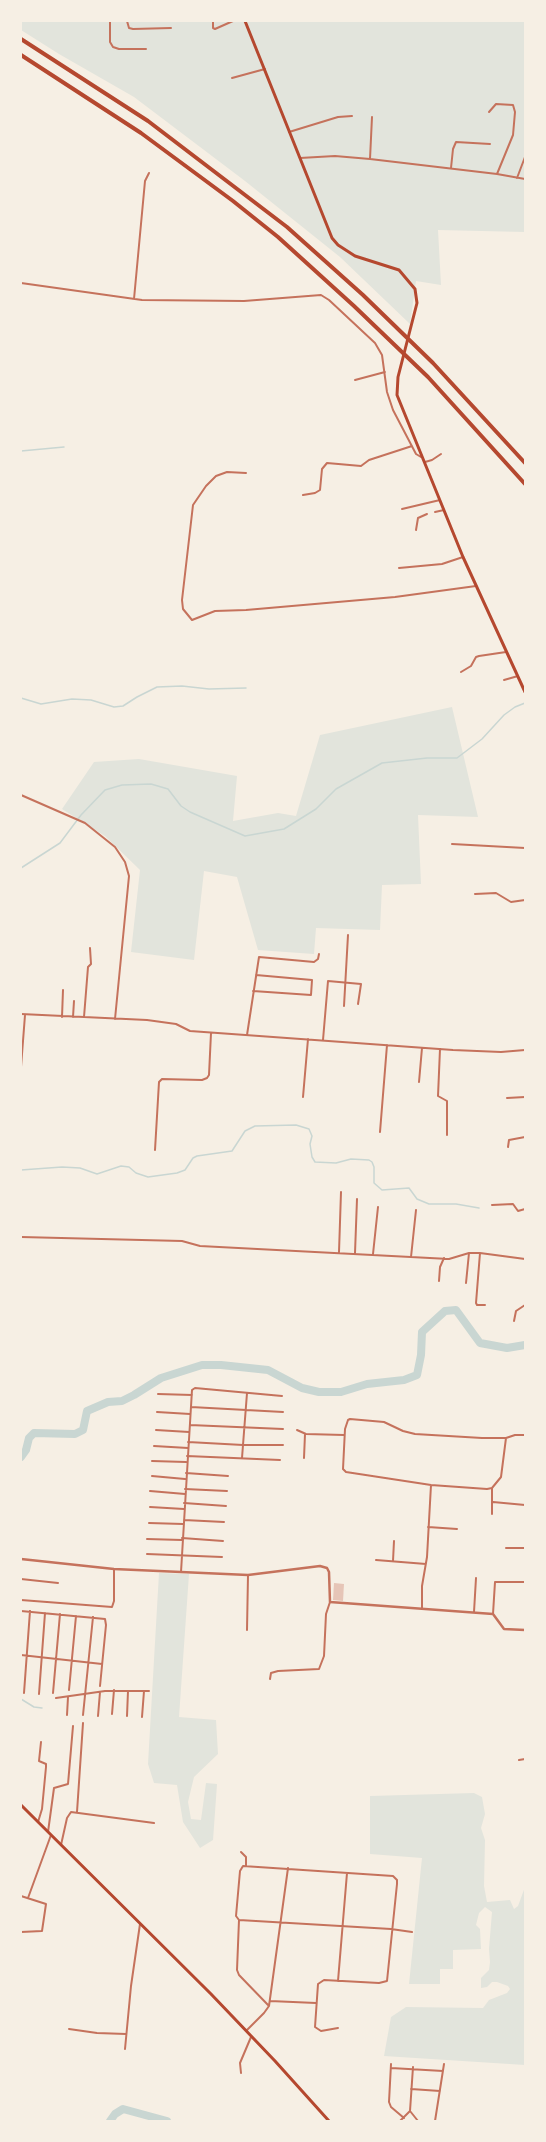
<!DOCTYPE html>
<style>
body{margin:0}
#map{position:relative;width:546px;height:2142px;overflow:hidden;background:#f6efe4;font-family:"IBM Plex Sans",sans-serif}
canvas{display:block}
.frame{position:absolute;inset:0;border:22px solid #f6efe4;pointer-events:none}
</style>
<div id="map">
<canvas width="546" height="2142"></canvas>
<div class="frame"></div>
</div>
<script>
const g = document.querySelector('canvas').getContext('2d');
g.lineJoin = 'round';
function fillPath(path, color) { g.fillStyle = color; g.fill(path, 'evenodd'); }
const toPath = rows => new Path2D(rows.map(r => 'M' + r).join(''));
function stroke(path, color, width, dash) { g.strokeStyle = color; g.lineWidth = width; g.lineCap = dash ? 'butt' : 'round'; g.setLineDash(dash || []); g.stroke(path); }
fillPath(toPath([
 [21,21,525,21,525,232,438,230,441,285,416,281,410,324,340,257,245,181,134,97,59,54,21,30],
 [452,707,478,817,418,815,421,884,382,885,380,930,316,928,314,954,258,950,237,877,204,871,194,960,131,952,140,870,105,836,62,809,94,762,139,759,237,776,233,821,278,813,296,816,320,735],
 [159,1573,189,1574,179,1717,216,1720,218,1754,194,1777,188,1802,191,1819,201,1820,206,1783,217,1784,213,1840,200,1848,183,1822,177,1785,154,1783,148,1764],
 [474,1793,482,1797,485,1814,481,1828,485,1840,484,1886,487,1902,510,1900,514,1909,518,1906,525,1887,525,2065,384,2056,391,2017,406,2007,483,2008,489,2000,507,1993,510,1989,508,1986,497,1982,492,1982,487,1987,481,1988,481,1978,489,1970,490,1962,489,1949,492,1912,485,1907,479,1913,476,1925,480,1929,481,1949,453,1950,453,1969,440,1969,440,1984,409,1984,422,1858,370,1854,370,1796]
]), '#e2e4dc');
stroke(toPath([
 [21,451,64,447],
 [21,698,41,704,72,699,91,700,114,707,123,706,137,697,157,687,182,686,209,689,246,688],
 [21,868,60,843,81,815,105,790,122,785,151,784,168,789,181,806,190,812,245,836,284,829,316,809,336,789,382,763,427,758,457,758,482,739,504,715,515,707,525,703],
 [21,1170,62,1167,80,1168,97,1174,121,1166,129,1167,136,1173,148,1177,177,1173,185,1170,193,1158,197,1156,232,1151,245,1131,255,1126,296,1125,309,1129,312,1136,310,1144,312,1157,315,1162,336,1163,351,1159,369,1160,372,1162,374,1167,374,1183,382,1190,409,1188,417,1199,429,1204,456,1204,479,1208],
 [21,1699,34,1707,42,1708]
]), '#c9d6d2', 1.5);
stroke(toPath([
 [21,1457,26,1450,29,1438,34,1433,75,1434,83,1430,87,1411,108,1402,122,1401,134,1395,161,1378,202,1365,221,1365,268,1370,302,1388,319,1392,341,1392,367,1384,404,1380,417,1375,421,1355,422,1332,445,1311,456,1310,480,1343,507,1348,525,1345],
 [110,2121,115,2114,123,2109,167,2121]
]), '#c9d6d2', 8);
fillPath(toPath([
 [334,1583,344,1584,343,1601,333,1600]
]), '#e6c5b7');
stroke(toPath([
 [110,21,110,42,113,47,119,49,146,49],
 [127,21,129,28,133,29,171,28],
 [213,21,213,28,215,29,233,21],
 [232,78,265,69],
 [489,112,496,104,513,105,515,112,513,135,497,174],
 [289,132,338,117,352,116],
 [300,158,335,156,370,159,497,174,525,179],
 [370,159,372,117],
 [451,168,453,149,456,142,490,144],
 [517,178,525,157],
 [21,283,142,300,244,301,321,295,329,300,375,343,382,355,387,392,393,410,416,454,421,457],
 [134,299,145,181,149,173],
 [355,380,385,372],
 [425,462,432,460,441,454],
 [246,473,227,472,216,476,206,486,193,505,182,600,183,609,192,620,215,611,246,610,395,597,476,586],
 [303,495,315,493,320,490,322,469,327,463,361,466,369,460,412,446],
 [402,509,440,500],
 [435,512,444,510],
 [416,530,418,518,427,514],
 [399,568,442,564,463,557],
 [461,672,471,666,476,657,479,656,506,652],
 [504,680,518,676],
 [21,795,85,823,115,847,125,862,129,876,115,1019],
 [452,844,525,848],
 [475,894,496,893,511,902,525,900],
 [253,991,311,995,312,980,256,975],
 [344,1006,348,935],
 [21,1014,147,1020,176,1024,190,1031,453,1050,501,1052,525,1050],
 [62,1017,63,990],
 [73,1017,74,1001],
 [84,1017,88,967,91,964,90,948],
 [247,1035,259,957,314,962,318,959,319,954],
 [323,1040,328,981,361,984,358,1004],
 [440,1049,438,1096,447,1101,447,1135],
 [21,1067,25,1015],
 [419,1082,422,1048],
 [303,1097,308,1039],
 [507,1098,525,1097],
 [380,1132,387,1045],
 [508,1147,509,1140,525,1137],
 [155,1150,159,1082,162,1079,202,1080,207,1078,209,1075,211,1033],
 [492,1205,513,1204,518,1211,525,1209],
 [21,1237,182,1241,200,1246,449,1259,469,1253,480,1253,525,1259],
 [339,1252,341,1192],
 [355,1253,357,1199],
 [480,1253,476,1303,477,1305,485,1305],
 [373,1254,378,1207],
 [411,1257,416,1210],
 [439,1281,440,1267,444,1258],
 [466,1283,469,1253],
 [514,1321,516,1311,525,1305],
 [158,1394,192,1395],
 [191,1407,283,1412],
 [157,1412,190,1414],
 [190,1425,283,1429],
 [156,1430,189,1432],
 [297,1430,306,1434,344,1435],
 [506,1438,501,1477,492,1488,487,1489,431,1485,346,1472,343,1469,345,1429,348,1420,350,1419,384,1422,403,1431,415,1434,482,1438,506,1438,515,1435,525,1435],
 [188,1442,243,1445,283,1445],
 [154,1446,188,1448],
 [187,1456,280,1460],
 [242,1458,247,1393],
 [304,1458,305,1434],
 [152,1461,186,1462],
 [186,1473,228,1476],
 [152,1476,185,1479],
 [185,1489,227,1491],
 [150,1491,185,1494],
 [493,1502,525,1505],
 [184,1503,226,1506],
 [150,1507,184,1509],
 [492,1514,492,1488],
 [184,1520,224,1522],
 [149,1523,183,1524],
 [428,1527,457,1529],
 [182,1538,223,1541],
 [147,1539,182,1540],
 [506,1548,525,1548],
 [147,1554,222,1557],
 [376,1560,426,1564],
 [393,1561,394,1541],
 [181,1572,192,1390,195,1388,282,1396],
 [21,1579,58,1583],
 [21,1600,112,1607,114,1601,114,1569],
 [422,1609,422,1586,427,1557,431,1485],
 [21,1611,105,1619,106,1625,100,1686],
 [474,1612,476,1578],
 [493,1614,495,1582,525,1582],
 [247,1630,248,1575],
 [21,1655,102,1664],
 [270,1679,271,1673,278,1671,319,1669,324,1656,326,1614,330,1602],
 [69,1690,76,1616],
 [24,1693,30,1611],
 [53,1693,60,1614],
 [39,1694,45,1613],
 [56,1698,105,1691,149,1691],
 [112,1714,114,1690],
 [67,1715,68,1697],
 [83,1715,93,1617],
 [98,1716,100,1692],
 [127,1716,128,1691],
 [142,1717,144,1691],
 [519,1760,525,1759],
 [77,1812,83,1723],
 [38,1822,42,1809,46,1767,46,1764,39,1761,41,1742],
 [48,1832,54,1788,68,1784,73,1726],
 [61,1845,67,1818,71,1812,154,1823],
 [241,1852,246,1857,246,1865],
 [21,1896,46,1904,42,1931,21,1932],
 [28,1898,51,1835],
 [239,1920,391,1929,412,1932],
 [338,1981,347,1873],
 [270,2001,316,2003],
 [269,2006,239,1975,237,1970,239,1920,236,1916,240,1871,243,1866,393,1876,397,1880,397,1884,387,1981,379,1983,324,1980,318,1984,315,2027,321,2031,338,2028],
 [69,2029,97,2033,126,2034],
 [247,2030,264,2013,269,2006,288,1868],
 [125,2049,131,1986,140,1924],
 [391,2064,389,2102,391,2107,404,2118],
 [391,2068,443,2071],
 [241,2073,240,2063,251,2037],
 [411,2089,440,2091],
 [410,2111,418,2121],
 [400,2121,410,2111,413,2067],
 [435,2121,444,2064]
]), '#c5725c', 2);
stroke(toPath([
 [21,1559,114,1569,248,1575,320,1566,327,1568,329,1572,330,1602,493,1614,504,1629,525,1630]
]), '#c5725c', 2.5);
stroke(toPath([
 [245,21,332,238,338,245,355,256,399,270,415,289,417,303,398,377,397,395,463,557,525,692],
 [21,1805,211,1994,275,2061,329,2121]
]), '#b5482f', 3);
stroke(toPath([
 [21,39,148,121,287,227,363,295,433,363,525,463],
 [21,55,141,133,233,201,278,237,354,306,428,377,525,484]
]), '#b5482f', 4);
</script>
